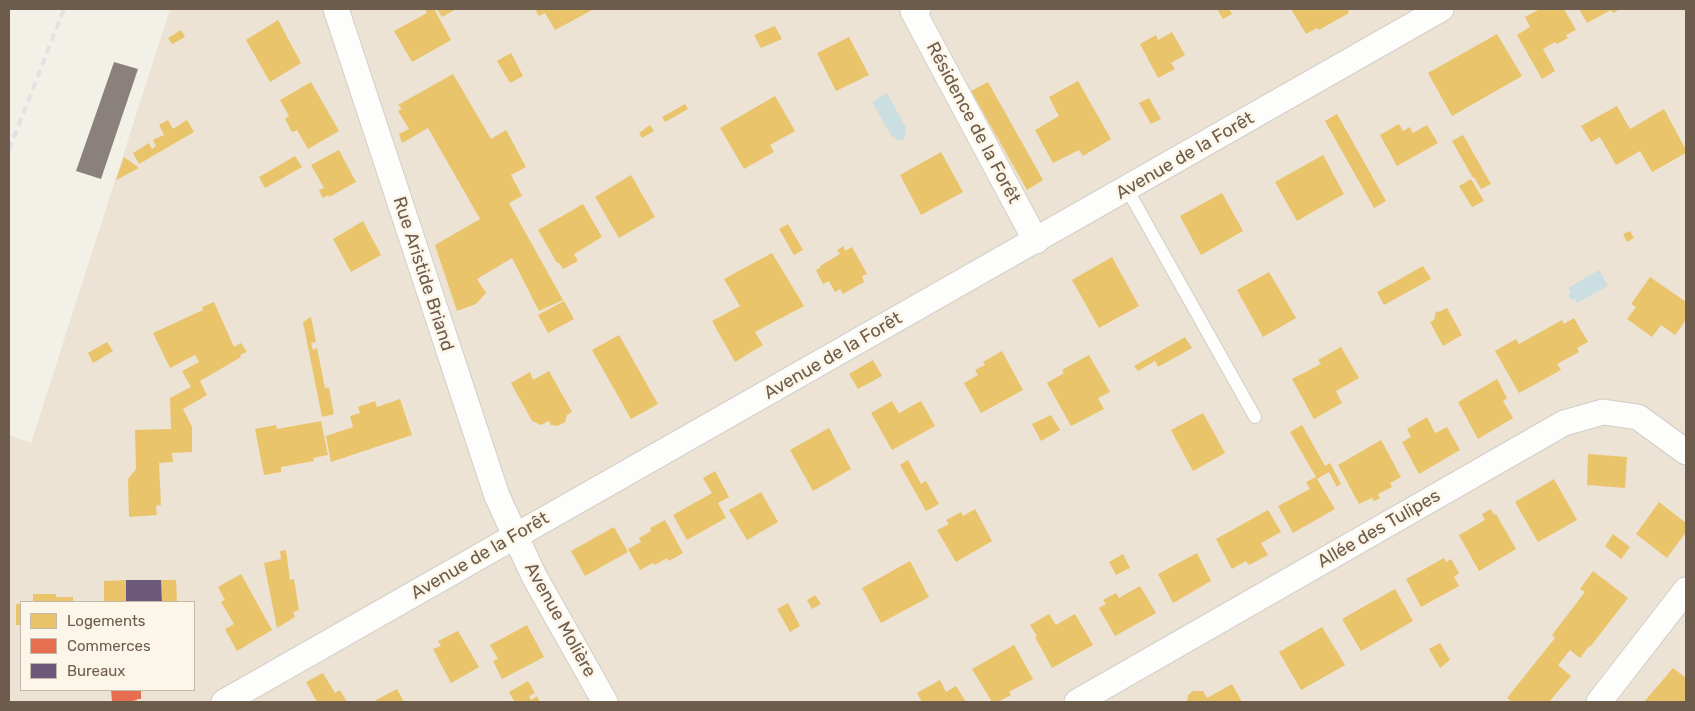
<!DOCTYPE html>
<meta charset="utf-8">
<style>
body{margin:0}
#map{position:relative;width:1695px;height:711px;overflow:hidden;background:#f3f0e7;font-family:Rubik,sans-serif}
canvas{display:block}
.frame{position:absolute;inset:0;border:10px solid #6d5b4c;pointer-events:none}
.legend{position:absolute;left:20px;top:601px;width:175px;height:90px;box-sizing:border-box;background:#fcf6e8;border:1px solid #c3b8aa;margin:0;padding:6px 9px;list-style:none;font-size:15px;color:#6d5b4c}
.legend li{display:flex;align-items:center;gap:10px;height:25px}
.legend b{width:25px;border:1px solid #c3b8aa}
</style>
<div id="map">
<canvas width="1695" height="711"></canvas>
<div class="frame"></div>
<ul class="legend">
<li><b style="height:14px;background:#e9c46a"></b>Logements</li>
<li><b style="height:14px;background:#e76f51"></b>Commerces</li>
<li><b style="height:14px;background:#6d597a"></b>Bureaux</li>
</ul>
</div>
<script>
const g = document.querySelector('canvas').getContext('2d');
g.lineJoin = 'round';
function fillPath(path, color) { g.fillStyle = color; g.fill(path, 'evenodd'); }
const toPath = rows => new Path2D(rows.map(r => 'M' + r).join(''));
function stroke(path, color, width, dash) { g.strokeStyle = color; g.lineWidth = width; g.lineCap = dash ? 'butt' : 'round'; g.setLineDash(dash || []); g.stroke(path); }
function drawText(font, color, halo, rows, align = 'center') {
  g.font = font + ' Rubik,sans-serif'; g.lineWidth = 5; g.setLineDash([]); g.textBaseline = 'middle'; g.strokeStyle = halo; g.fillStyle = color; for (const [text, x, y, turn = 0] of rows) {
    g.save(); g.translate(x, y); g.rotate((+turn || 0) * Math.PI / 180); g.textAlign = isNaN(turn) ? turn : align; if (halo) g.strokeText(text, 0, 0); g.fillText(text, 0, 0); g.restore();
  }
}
fillPath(toPath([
 [170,9,1686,9,1686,702,9,702,9,435,31,443],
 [21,602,194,602,194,690,21,690]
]), '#ece3d5');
fillPath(toPath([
 [887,93,907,129,905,130,905,138,902,140,897,140,894,136,892,137,872,102],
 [1599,270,1608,286,1577,303,1575,299,1570,299,1569,294,1571,291,1568,288]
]), '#cbdee1');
fillPath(toPath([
 [425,9,434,9,451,40,412,62,394,31,427,13],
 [437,9,456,9,442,17],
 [535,9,594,9,555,30,545,13,539,16],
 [1217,9,1229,9,1232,14,1223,19],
 [1291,9,1347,9,1349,13,1319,30,1317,28,1306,34],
 [1540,9,1564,9,1576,30,1566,35,1568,38,1557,44,1555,42,1543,49,1555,71,1542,79,1517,35,1530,27,1525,17],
 [1579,9,1620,9,1613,13,1611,10,1587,23],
 [278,20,301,63,270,82,246,40],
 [775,26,782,39,761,48,754,35],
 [181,30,185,37,172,44,168,38],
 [1172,32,1185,55,1171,63,1175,69,1158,78,1140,44,1156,35,1158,40],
 [1497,34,1522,76,1452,116,1428,73],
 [849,37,869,75,836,91,817,53],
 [511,53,523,76,510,83,497,61],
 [453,74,491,139,506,130,526,167,511,175,522,196,509,203,563,300,539,311,512,258,477,279,486,293,476,304,457,311,435,245,480,219,428,128,402,143,399,134,409,129,398,111,402,109,398,105],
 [1078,81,1111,139,1083,156,1079,150,1053,163,1035,130,1059,116,1049,97],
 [311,82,339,131,308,149,297,130,292,132,285,119,289,116,280,100],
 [988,82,1043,180,1027,190,971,91],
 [775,96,795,131,770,145,774,152,744,169,720,128],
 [1149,98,1161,119,1151,124,1139,103],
 [685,104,688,109,665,122,662,117],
 [1617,106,1630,129,1664,109,1686,150,1686,153,1652,172,1640,151,1616,165,1600,137,1591,142,1581,126],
 [1337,114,1386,201,1374,208,1325,121],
 [168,120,173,129,187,120,194,132,139,164,133,153,149,143,152,149,156,146,153,140,164,135,159,125],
 [1399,124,1403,131,1410,127,1413,133,1427,125,1438,143,1397,166,1380,135],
 [650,125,654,131,642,138,639,133],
 [1463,135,1491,184,1481,189,1474,177,1473,178,1452,141],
 [339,150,356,182,329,197,328,195,323,198,319,190,324,188,311,165],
 [941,152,963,192,921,215,900,175],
 [1323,155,1344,194,1297,221,1275,182],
 [295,156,302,167,265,188,259,177],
 [124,157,139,168,116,180],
 [631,175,655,217,619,238,595,197],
 [1471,179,1484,201,1472,207,1459,186],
 [1222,193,1243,231,1201,255,1180,216],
 [583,204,602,237,574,254,578,261,563,269,559,263,557,263,538,230],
 [363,221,381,255,351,272,333,239],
 [788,224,803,250,794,255,779,229],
 [1630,231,1634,238,1627,242,1623,234],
 [844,246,845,251,852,247,867,274,862,276,864,282,843,294,840,289,835,292,829,281,823,284,816,270,821,267,820,266,840,254,837,250],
 [772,253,804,306,755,332,763,345,735,362,712,321,740,306,724,279],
 [1112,257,1139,306,1099,328,1072,280],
 [1423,266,1431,279,1384,305,1377,292],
 [1269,272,1296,318,1263,337,1237,290],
 [1650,277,1686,302,1686,320,1675,335,1661,325,1652,337,1627,319,1636,307,1631,304],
 [564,301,574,319,548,333,538,315],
 [214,302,234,347,241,343,247,352,240,355,241,357,200,381,207,395,183,409,192,427,192,452,172,453,173,462,159,463,161,505,156,506,157,515,129,517,128,479,136,469,135,430,171,429,170,398,191,387,182,371,199,362,195,355,170,368,153,333,203,310,202,307],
 [1447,308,1462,335,1443,346,1430,322,1434,320,1436,311,1439,312],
 [311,317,316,342,311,343,313,350,317,348,325,388,329,388,334,414,322,417,303,322],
 [1574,318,1588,342,1577,348,1579,352,1557,364,1561,370,1519,393,1495,351,1516,339,1519,344,1562,320,1564,324],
 [619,335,658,404,631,419,592,350],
 [1185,337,1192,348,1158,367,1155,361,1138,371,1134,366],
 [107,342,113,351,93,363,88,353],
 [1341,347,1359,378,1336,391,1342,403,1314,419,1292,379,1321,364,1318,360],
 [1002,351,1023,390,981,413,964,383,978,375,975,370,985,365,983,362],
 [1089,355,1110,392,1098,398,1104,409,1071,426,1047,383,1064,373,1062,370],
 [873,360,882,376,858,389,849,374],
 [549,371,572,412,567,415,565,422,557,426,551,425,549,421,541,425,532,421,511,383,530,372,533,380],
 [1497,379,1507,398,1503,401,1513,418,1478,439,1458,402],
 [400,399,412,435,331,462,326,436,353,427,350,416,360,413,358,407,375,401,377,407],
 [892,401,899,413,921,401,935,426,892,450,871,413],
 [1203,413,1225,453,1193,471,1171,430],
 [1051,415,1060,430,1041,441,1032,424],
 [1427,417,1435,433,1447,427,1460,450,1419,474,1402,442,1411,437,1407,429],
 [321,421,328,455,313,458,314,461,281,467,281,472,264,475,255,429,276,425,277,429],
 [1302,425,1325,466,1330,463,1341,484,1337,487,1329,472,1317,479,1335,509,1293,533,1278,506,1310,489,1306,482,1316,477,1290,432],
 [829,428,851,469,813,491,790,450],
 [1381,440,1401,477,1390,483,1392,487,1378,494,1380,498,1374,501,1372,498,1359,504,1338,465],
 [1588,454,1627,457,1625,488,1587,485],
 [908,460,921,484,926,481,939,504,926,511,900,465],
 [715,471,729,497,718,503,726,518,687,540,673,515,712,493,703,478],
 [1554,479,1577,520,1538,542,1515,502],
 [761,492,778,522,747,540,729,510],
 [1659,502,1686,523,1686,532,1667,558,1636,534],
 [975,509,992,541,956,562,937,530,949,524,946,520,961,512,963,516],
 [1491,509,1494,515,1496,514,1516,549,1479,571,1459,535,1485,520,1482,514],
 [1268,510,1281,532,1261,543,1268,555,1249,565,1246,561,1232,569,1216,539],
 [665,520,683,553,669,561,667,558,655,565,653,563,640,570,628,549,641,542,639,538,651,531,650,528],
 [614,527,628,552,585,576,571,551],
 [1613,534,1630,547,1621,559,1605,546],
 [286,550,290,580,294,579,299,610,293,612,295,617,277,628,264,563,281,559,280,551],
 [1197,553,1211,581,1173,603,1158,574],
 [1123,554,1130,568,1116,575,1109,562],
 [1444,558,1446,562,1451,559,1459,573,1454,577,1459,586,1421,607,1406,579],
 [910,561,929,597,881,623,862,588],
 [1593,571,1628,598,1590,647,1589,646,1580,658,1570,650,1558,665,1571,676,1549,702,1512,702,1507,698,1555,638,1552,635,1585,592,1580,589],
 [241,574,272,630,237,651,225,629,234,624,221,602,225,600,218,587],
 [126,580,126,602,104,602,104,581],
 [161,580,176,580,177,602,162,602],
 [1140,586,1156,613,1115,636,1099,608,1106,604,1103,600,1116,593,1119,598],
 [1395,589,1413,621,1361,651,1342,619],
 [33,594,56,594,56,597,73,597,73,602,33,602],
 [815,595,821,604,812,609,807,600],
 [788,603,800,626,790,632,777,609],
 [16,604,21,604,21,625,16,625],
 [1049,614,1056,625,1075,614,1093,645,1052,668,1035,637,1037,636,1030,625],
 [527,625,544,657,502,679,493,661,498,659,490,645],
 [1322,627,1345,665,1301,690,1279,652],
 [458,631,479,667,451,683,433,649,441,646,438,641],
 [1440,643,1450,660,1440,668,1429,649],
 [1014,645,1033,679,1009,692,1011,695,998,702,992,702,972,669],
 [1673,668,1686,678,1686,702,1644,702],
 [323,673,335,693,340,690,347,702,317,702,306,682],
 [940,680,946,692,956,686,966,702,922,702,917,693],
 [528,681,535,693,529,696,531,700,537,696,540,702,515,702,509,692],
 [1232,684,1242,702,1187,702,1188,695,1193,691,1203,691,1207,698],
 [397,689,404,702,377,702,376,700]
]), '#e9c46a');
fillPath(toPath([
 [111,690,141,690,141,699,137,699,137,700,129,702,112,701]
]), '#e76f51');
fillPath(toPath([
 [126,580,161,580,162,602,126,602]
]), '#6d597a');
fillPath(toPath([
 [114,62,138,69,101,179,76,171]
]), '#8a817c');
const lane = toPath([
 [1127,189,1255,417]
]);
const street = toPath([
 [336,9,497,496,534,576,605,702],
 [918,9,913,11,1036,241],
 [224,702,1441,9],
 [1077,702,1564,423,1603,412,1638,417,1686,452],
 [1599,702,1686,590]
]);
stroke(lane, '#d2cdc6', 14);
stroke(street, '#d2cdc6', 27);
stroke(lane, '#fdfdfb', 12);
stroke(street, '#fdfdfb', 25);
stroke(toPath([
 [9,150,64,9]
]), '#e3e1e2', 4, [8, 5]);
drawText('18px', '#6d5b4c', '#fcf6e8', [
 ["Résidence de la Forêt",973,123,62],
 ["Avenue de la Forêt",1185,156,-30],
 ["Rue Aristide Briand",423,274,72],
 ["Avenue de la Forêt",833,356,-30],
 ["Allée des Tulipes",1379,529,-30],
 ["Avenue de la Forêt",480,556,-30],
 ["Avenue Molière",560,620,61]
]);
</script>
